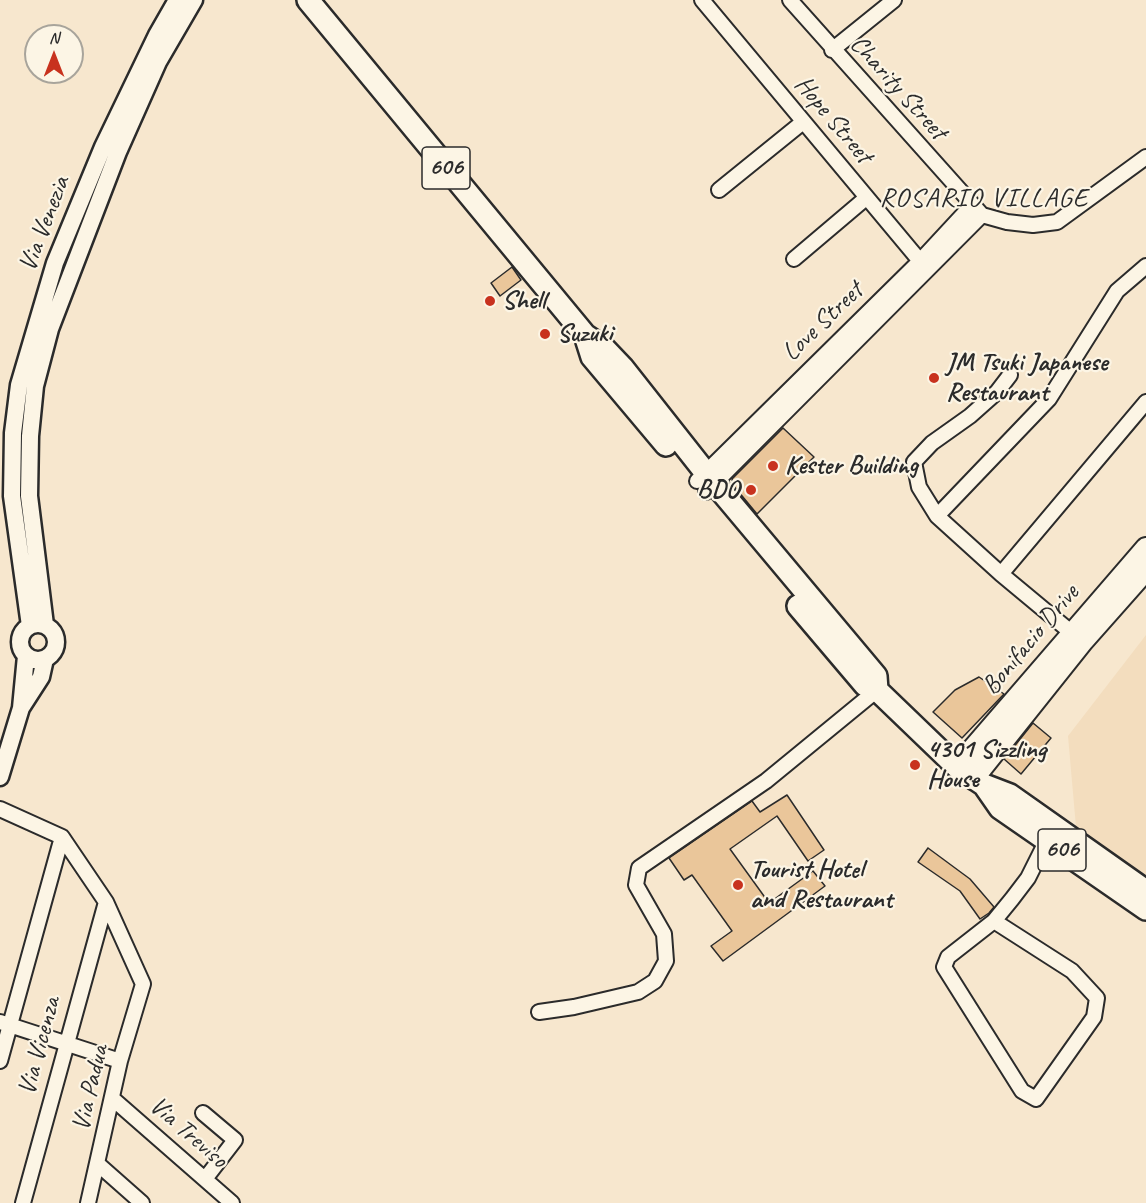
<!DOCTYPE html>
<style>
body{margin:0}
#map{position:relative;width:1146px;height:1203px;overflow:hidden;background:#f7e7ce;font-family:Caveat,sans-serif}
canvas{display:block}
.north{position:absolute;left:24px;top:24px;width:60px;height:60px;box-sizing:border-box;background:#fcf5e5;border:2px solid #a8a49b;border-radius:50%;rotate:0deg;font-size:16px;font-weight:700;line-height:24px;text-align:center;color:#2b2b2b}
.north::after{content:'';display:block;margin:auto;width:21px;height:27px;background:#c8321e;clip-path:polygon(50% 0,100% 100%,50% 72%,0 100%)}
</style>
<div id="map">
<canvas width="1146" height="1203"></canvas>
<div class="north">N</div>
</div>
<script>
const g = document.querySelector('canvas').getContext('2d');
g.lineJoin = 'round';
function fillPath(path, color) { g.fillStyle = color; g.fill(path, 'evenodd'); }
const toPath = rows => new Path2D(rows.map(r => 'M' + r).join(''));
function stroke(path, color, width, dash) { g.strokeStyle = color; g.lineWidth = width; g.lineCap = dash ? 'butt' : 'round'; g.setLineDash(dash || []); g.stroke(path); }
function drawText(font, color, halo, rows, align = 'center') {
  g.font = font + ' Caveat,sans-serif'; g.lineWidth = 4.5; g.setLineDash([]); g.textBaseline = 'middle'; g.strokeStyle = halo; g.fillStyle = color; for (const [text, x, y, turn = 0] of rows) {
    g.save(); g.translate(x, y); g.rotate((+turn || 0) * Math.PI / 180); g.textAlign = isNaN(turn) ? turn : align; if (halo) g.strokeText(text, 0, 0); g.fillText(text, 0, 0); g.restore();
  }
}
fillPath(toPath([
 [1146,635,1146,875,1076,827,1068,736]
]), '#f3ddbe');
const building = toPath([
 [512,267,521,280,500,296,491,283,512,267],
 [783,428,814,457,757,514,733,485,732,479,783,428],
 [979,677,1004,694,962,738,933,712,955,690,979,677],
 [1033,723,1051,738,1021,774,1004,759,1033,723],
 [787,795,824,850,808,861,777,816,730,849,769,903,813,871,825,886,723,961,711,946,732,931,692,875,684,880,669,858,752,801,760,812,787,795],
 [928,848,970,879,994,907,989,913,980,919,960,891,918,862,928,848]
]);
fillPath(building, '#eac69a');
stroke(building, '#2b2b2b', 1.5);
const minor = toPath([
 [702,0,925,267],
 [790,0,982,215,1007,222,1033,225,1057,222,1146,157],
 [832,50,894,0],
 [719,190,803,122],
 [794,259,866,198],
 [1010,375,997,392,970,416,932,443,914,462,919,487,937,516,1001,574,1078,638],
 [697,481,920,261,971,206],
 [706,492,982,215],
 [937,516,1049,399,1117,291,1146,266],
 [1001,574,1146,402],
 [0,809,62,837,106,902,143,984,120,1061,88,1203],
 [994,921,1072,971,1097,998,1094,1017,1036,1099,1022,1091,944,967,948,957,994,921,1012,899,1028,878,1050,834],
 [539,1012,574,1007,638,992,655,981,666,961,664,934,636,885,639,868,766,781,877,690],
 [0,1022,120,1061],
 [0,1061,62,837],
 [113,1099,232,1203],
 [203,1113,235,1140,205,1179],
 [99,1165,142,1203],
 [23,1203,106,902]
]);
const tertiary = toPath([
 '20 642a18 18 0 1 1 36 0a18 18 0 1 1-36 0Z',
 [45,625,29,496,30,436,35,386,50,329,118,152,158,62,194,0],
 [30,626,12,496,13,433,19,385,55,263,103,147,157,35,177,0],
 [21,708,41,677,45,659],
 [0,777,21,708,26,656]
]);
const secondary = toPath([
 [957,767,1146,548],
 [973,779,1083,641,1146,570]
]);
const primary = toPath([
 [308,0,585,335,603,347,623,368,705,472,876,676,877,690],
 [585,335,592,357,666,445],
 [798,606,865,685,877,690,957,767,984,785,1010,795,1146,891],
 [984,785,1000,808,1146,909]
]);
stroke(minor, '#2b2b2b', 18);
stroke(tertiary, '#2b2b2b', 21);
stroke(secondary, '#2b2b2b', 24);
stroke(primary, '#2b2b2b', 26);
stroke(minor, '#fcf5e5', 14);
stroke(tertiary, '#fcf5e5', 16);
stroke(secondary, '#fcf5e5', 20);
stroke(primary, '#fcf5e5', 21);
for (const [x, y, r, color] of [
 [490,301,6,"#c8321e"],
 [545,334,6,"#c8321e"],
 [934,378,6,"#c8321e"],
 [773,466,6,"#c8321e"],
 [751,490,6,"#c8321e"],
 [915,765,6,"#c8321e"],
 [738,885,6,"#c8321e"]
]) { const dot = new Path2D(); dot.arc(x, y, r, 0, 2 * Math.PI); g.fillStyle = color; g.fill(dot); stroke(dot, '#fcf5e5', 2); }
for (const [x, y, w] of [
 [446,168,48],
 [1062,850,48]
]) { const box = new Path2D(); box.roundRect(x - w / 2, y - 21, w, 42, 4.5); g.fillStyle = '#fcf5e5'; g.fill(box); stroke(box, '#2b2b2b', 1.5); }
drawText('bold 24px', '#2b2b2b', null, [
 ["606",446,168],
 ["606",1062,850]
]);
drawText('26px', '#2b2b2b', '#fcf5e5', [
 ["Charity Street",898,88,48],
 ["Hope Street",833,120,50],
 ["Via Venezia",45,224,-69],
 ["Love Street",823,322,-44],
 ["Bonifacio Drive",1031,640,-50],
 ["Via Vicenza",40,1046,-75],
 ["Via Padua",91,1088,-77],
 ["Via Treviso",188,1133,41]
]);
drawText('bold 26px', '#2b2b2b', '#fcf5e5', [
 ["Shell",502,301],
 ["Suzuki",557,334],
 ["JM Tsuki Japanese",946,363],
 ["Restaurant",946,393],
 ["Kester Building",785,466],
 ["BDO",739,490,"right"],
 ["4301 Sizzling",927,750],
 ["House",927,780],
 ["Tourist Hotel",750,870],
 ["and Restaurant",750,900]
], 'left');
g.letterSpacing = '1.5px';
drawText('27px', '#2b2b2b', '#fcf5e5', [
 ["ROSARIO VILLAGE",984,199]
]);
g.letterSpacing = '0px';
</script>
